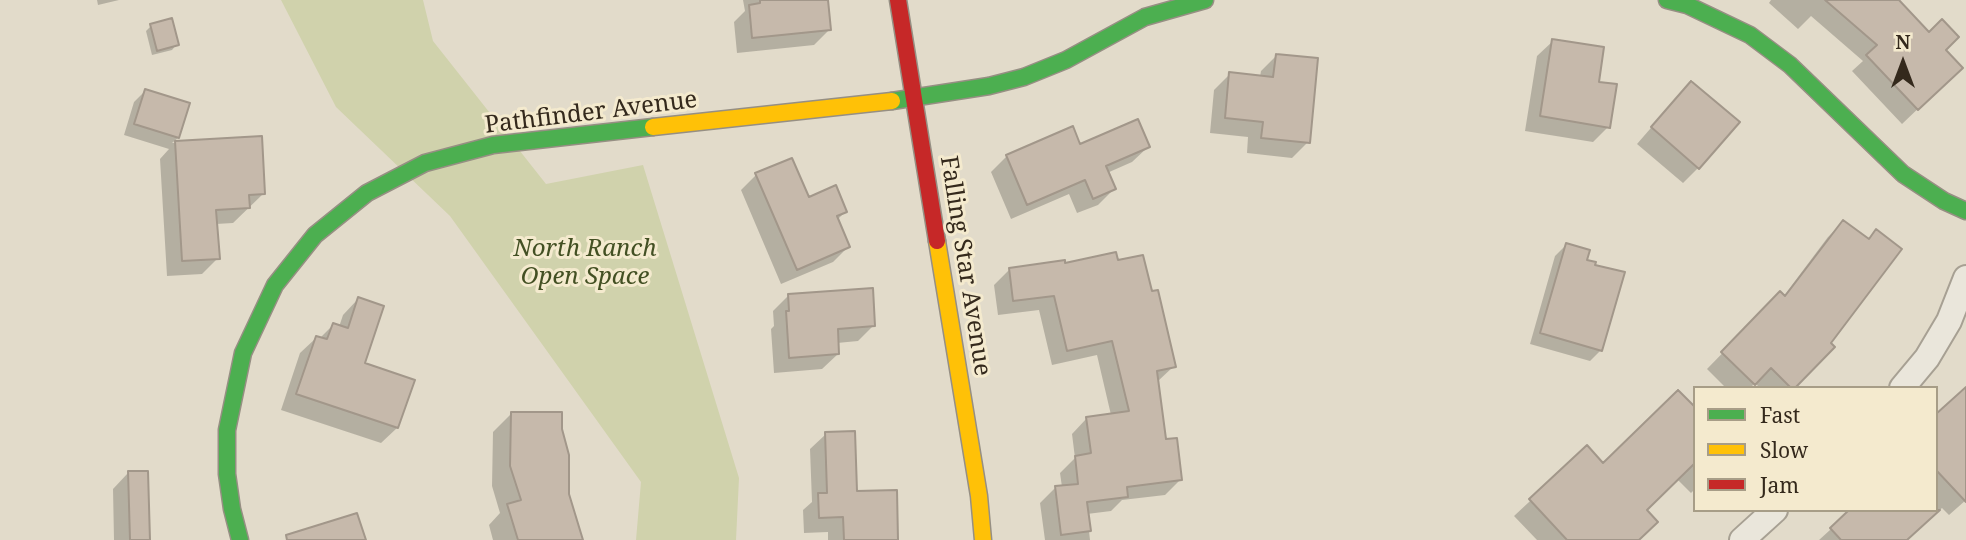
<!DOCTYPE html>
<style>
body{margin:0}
#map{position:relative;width:1966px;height:540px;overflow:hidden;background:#e2dbca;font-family:"Noto Serif",serif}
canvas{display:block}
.legend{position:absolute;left:1693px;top:386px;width:245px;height:126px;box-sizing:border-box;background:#f4eace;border:2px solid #a79d87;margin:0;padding:9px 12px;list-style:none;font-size:21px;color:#34291c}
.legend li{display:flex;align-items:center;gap:14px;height:35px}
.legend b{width:35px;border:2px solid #a79d87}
.north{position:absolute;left:1868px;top:28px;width:70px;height:70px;-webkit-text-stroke:5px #f4eace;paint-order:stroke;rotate:0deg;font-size:19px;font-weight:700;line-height:28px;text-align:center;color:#34291c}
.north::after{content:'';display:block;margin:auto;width:24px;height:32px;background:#34291c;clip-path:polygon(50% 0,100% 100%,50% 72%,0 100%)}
</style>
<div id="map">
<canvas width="1966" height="540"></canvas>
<ul class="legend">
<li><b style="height:9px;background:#4caf50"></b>Fast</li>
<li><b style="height:9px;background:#ffc107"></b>Slow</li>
<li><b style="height:9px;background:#c62828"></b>Jam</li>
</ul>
<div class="north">N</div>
</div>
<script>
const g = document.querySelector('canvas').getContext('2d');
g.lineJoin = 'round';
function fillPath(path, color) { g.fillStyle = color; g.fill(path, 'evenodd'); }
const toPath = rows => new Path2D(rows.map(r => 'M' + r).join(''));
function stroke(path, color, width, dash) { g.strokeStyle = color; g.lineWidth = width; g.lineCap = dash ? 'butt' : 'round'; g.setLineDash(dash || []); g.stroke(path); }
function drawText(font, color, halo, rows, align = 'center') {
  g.font = font + ' "Noto Serif",serif'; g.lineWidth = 6; g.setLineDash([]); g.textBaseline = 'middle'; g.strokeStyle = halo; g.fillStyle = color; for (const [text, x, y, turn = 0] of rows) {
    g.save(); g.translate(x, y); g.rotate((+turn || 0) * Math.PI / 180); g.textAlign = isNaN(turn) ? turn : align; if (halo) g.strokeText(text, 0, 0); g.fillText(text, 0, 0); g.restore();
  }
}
fillPath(toPath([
 [281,0,423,0,433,41,546,184,643,165,739,478,736,540,636,540,641,482,450,216,336,107]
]), '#d0d2ac');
fillPath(toPath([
 [97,0,119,0,98,5],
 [743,0,826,0,829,30,814,45,737,53,734,22,745,11],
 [1771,0,1897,0,1944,50,1945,83,1902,124,1852,71,1863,61,1811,16,1798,29,1769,3],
 [151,26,177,44,172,50,152,55,146,31],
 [1553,41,1608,127,1593,142,1525,131,1537,56],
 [1276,56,1308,142,1292,158,1247,153,1248,137,1210,133,1214,90,1230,74,1260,77,1261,71],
 [145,91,188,105,178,138,172,143,260,138,263,194,233,223,216,224,218,258,202,274,167,276,160,159,169,149,124,135,134,102],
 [1676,99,1698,168,1683,183,1637,144],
 [1148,147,1132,162,1107,173,1114,189,1098,205,1077,213,1069,194,1011,219,991,172,1007,156],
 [756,175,808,199,845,212,837,220,848,247,833,262,781,284,741,190],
 [1843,222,1868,240,1876,231,1793,388,1760,388,1755,383,1750,388,1726,388,1707,369,1780,294,1783,297,1828,237],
 [1566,245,1585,261,1601,350,1590,361,1530,344,1555,256],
 [1009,270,1174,366,1157,382,1164,441,1180,480,1165,495,1122,500,1111,511,1087,514,1090,540,1045,540,1040,503,1055,488,1062,487,1060,473,1075,458,1072,434,1087,418,1111,415,1097,355,1052,365,1039,310,998,315,994,285],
 [789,295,874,325,858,341,837,343,838,354,822,369,774,373,771,329,774,326,773,311],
 [358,299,363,364,397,428,381,443,281,410,300,353,316,338,319,339,333,325,339,327,343,315],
 [1966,390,1966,500,1949,515,1942,508,1906,540,1819,540,1852,510,1936,510,1936,417],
 [1695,409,1695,489,1691,493,1677,479,1645,510,1638,540,1537,540,1514,516,1587,448,1603,465],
 [512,413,567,494,581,540,493,540,489,525,500,513,492,486,493,432],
 [826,434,856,493,897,540,828,540,828,532,804,533,803,510,812,502,810,449],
 [128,473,148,540,114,540,113,489]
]), '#0003');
const building = toPath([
 [760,0,828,0,831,30,752,38,749,5,760,3,760,0],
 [1825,0,1899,0,1929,32,1942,19,1959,37,1946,50,1963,68,1918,110,1866,55,1877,45,1825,0],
 [172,18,179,45,157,51,150,24,172,18],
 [1552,39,1604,47,1599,82,1617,84,1610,128,1540,116,1552,39],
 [1276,54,1318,58,1310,143,1261,138,1263,122,1225,118,1229,72,1273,77,1276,54],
 [1691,81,1740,122,1699,169,1651,127,1691,81],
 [145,89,190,103,179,138,134,124,145,89],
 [1138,119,1150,147,1106,166,1116,189,1093,199,1085,180,1027,205,1006,155,1073,126,1080,144,1138,119],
 [262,136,265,194,249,195,250,208,216,210,220,259,182,261,175,141,262,136],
 [792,158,809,197,836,185,847,212,837,216,850,247,797,270,755,173,792,158],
 [1843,220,1869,239,1876,229,1902,249,1831,343,1835,347,1795,388,1791,388,1771,368,1755,385,1721,352,1780,291,1785,296,1843,220],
 [1566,243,1590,250,1587,260,1596,262,1595,265,1625,272,1602,351,1540,333,1566,243],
 [1116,252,1118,260,1143,255,1152,291,1158,290,1176,367,1157,371,1166,439,1177,438,1182,480,1127,487,1128,497,1087,502,1091,531,1061,535,1055,486,1078,484,1075,456,1091,453,1086,417,1129,411,1112,341,1067,351,1054,296,1013,301,1009,268,1065,260,1065,263,1116,252],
 [873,288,875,326,838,329,839,354,789,358,786,311,789,311,788,294,873,288],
 [358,297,384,306,365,363,415,380,398,428,296,394,316,336,327,339,333,323,348,328,358,297],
 [1966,387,1966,502,1936,470,1936,414,1966,387],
 [1678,390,1695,407,1695,463,1647,510,1658,522,1639,540,1567,540,1529,499,1587,445,1603,463,1678,390],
 [511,412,562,412,562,429,569,455,569,494,583,540,518,540,507,504,521,500,510,466,511,412],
 [855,431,857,491,897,490,898,540,844,540,843,517,819,518,818,493,827,493,825,432,855,431],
 [128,471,148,471,150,540,130,540,128,471],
 [1849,510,1940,510,1907,540,1841,540,1830,528,1849,510],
 [357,513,366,540,287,540,286,535,357,513]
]);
fillPath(building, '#c6b9ab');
stroke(building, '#a2978a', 2);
const street = toPath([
 [1902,388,1927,358,1949,321,1966,278],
 [1742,540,1775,510]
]);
const fast = toPath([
 [1667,0,1687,5,1750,35,1790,65,1903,174,1944,201,1966,211],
 [892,101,989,86,1024,77,1066,60,1145,17,1205,0],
 [240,540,232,509,227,474,227,430,243,353,275,285,315,235,367,193,425,163,493,145,653,127]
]);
const slow = toPath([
 [653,127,892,101],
 [937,241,979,496,983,540]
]);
const jam = toPath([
 [898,0,937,241]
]);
stroke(street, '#a7a093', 28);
stroke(fast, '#968f83', 19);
stroke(slow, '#968f83', 19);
stroke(jam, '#968f83', 19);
stroke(street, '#eae6db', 24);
stroke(fast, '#4caf50', 16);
stroke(slow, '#ffc107', 16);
stroke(jam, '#c62828', 16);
drawText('24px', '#34291c', '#f4eace', [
 ["Pathfinder Avenue",591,113,-7],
 ["Falling Star Avenue",965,266,81]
]);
drawText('italic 24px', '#435023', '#f4eace', [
 ["North Ranch",585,249],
 ["Open Space",585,277]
]);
</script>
